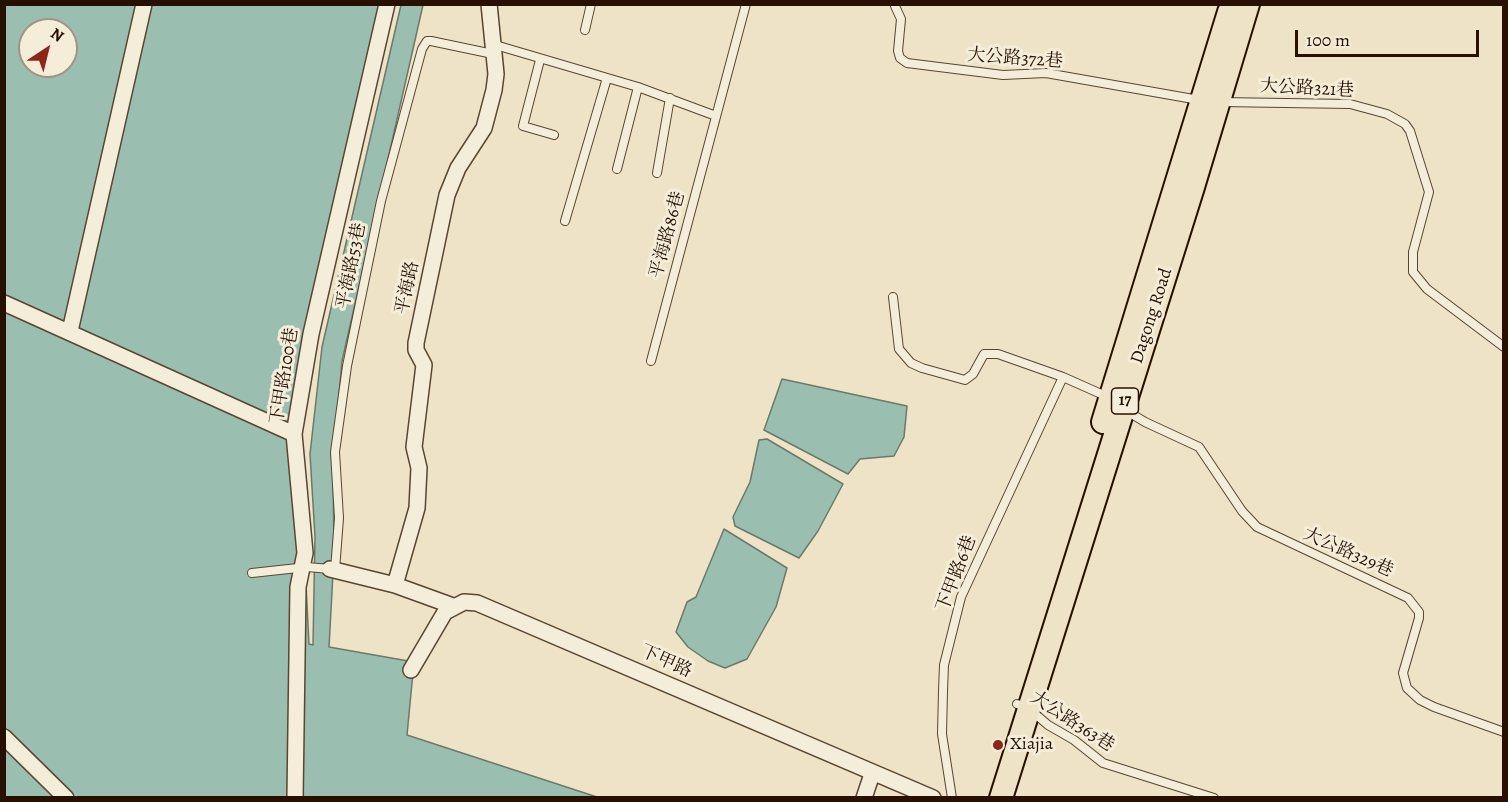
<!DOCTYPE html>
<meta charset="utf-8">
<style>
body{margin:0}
#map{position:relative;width:1508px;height:802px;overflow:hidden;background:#eee3c6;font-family:Alegreya,serif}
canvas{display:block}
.frame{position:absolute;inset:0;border:6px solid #271000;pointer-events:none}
.north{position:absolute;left:18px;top:18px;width:60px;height:60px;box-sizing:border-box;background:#f4edda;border:2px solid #a29583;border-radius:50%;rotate:35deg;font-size:16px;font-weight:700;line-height:24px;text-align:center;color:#271000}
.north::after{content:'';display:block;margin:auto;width:21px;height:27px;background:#8f2418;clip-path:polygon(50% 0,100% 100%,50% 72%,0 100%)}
.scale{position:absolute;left:1295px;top:30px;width:184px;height:27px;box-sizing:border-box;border:3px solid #271000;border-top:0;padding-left:8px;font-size:18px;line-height:21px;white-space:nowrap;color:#271000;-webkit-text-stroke:4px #f4edda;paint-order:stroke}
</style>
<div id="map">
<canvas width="1508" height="802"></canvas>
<div class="frame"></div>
<div class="north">N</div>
<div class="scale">100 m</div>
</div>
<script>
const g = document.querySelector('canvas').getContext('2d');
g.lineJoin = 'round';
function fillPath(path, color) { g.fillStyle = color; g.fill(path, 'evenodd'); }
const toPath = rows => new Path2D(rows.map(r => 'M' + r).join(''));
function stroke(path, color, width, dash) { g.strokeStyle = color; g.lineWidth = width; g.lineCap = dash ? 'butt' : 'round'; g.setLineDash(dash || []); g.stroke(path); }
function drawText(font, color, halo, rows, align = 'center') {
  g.font = font + ' Alegreya,"Noto Serif TC",serif'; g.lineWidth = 6; g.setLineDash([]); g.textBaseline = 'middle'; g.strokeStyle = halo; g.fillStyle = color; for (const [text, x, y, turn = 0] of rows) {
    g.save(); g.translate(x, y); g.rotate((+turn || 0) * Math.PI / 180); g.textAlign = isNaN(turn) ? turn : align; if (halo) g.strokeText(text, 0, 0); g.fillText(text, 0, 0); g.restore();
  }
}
const water = toPath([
 [5,5,385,5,301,356,301,486,309,644,313,645,315,537,310,454,322,347,401,5,423,5,342,361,333,462,334,555,329,647,414,662,407,735,597,797,5,798,5,5],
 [30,30,66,30,66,66,30,66,30,30],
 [782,379,907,406,904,437,894,456,860,459,848,474,764,430,782,379],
 [767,439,843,484,818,531,799,558,735,526,733,517,750,482,759,440,767,439],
 [724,529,787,568,776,607,747,659,725,668,708,661,688,647,676,632,687,602,696,597,724,529]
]);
fillPath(water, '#9abfb0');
stroke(water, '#6c796a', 1.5);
const service = toPath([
 [895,6,901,19,898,51,900,58,907,63,1003,75,1046,73,1199,100],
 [585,30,591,4],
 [492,44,638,87,716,116],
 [540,60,523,126,554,135],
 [1220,102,1350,104,1387,114,1405,124,1410,131,1429,192,1413,252,1413,272,1427,289,1504,347],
 [617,169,638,87],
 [657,173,670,98],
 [565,221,607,78],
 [893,297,899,349,911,363,922,368,965,380,973,374,984,354,998,354,1063,377,1108,397],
 [651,361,746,4],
 [1125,410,1145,422,1199,447,1242,511,1257,527,1408,598,1419,612,1419,618,1403,673,1407,688,1420,700,1434,707,1504,732],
 [335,570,339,518,335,452,347,366,381,201,422,49,427,41,431,41,493,54],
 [252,573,307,567,330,569],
 [1017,704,1027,707,1048,725,1074,740,1103,763,1214,798],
 [952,798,942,734,943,691,944,665,961,597,1063,377]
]);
const minor = toPath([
 [4,303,294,434],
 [70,331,144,4],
 [330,569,395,585,453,606],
 [395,585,417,508,419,468,414,447,424,365,416,350,416,343,447,195,458,168,484,128,494,90,496,74,489,4],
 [411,670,445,612,464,602,477,603,933,798],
 [4,737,66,798],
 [295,798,298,587,305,553,294,434,311,334,387,4],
 [864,798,872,774]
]);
const primary = toPath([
 [1103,422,1229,12],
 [1001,798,1193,187,1248,4]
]);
stroke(service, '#594532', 10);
stroke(minor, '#594532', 18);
stroke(primary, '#271000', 26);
stroke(service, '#f4edda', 8);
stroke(minor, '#f4edda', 15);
stroke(primary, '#eee3c6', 22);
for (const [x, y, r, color] of [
 [998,745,6,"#8f2418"]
]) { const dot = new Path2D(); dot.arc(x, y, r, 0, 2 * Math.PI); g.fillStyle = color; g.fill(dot); stroke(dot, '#f4edda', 2); }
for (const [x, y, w] of [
 [1125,401,27]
]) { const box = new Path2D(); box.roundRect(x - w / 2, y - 13, w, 26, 4.5); g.fillStyle = '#f4edda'; g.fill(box); stroke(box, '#271000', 1.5); }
drawText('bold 16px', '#271000', null, [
 ["17",1125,401]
]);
drawText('18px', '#271000', '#f4edda', [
 ["大公路372巷",1015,59,4],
 ["大公路321巷",1307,89,3],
 ["平海路86巷",668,235,-75],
 ["平海路53巷",352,266,-79],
 ["平海路",408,288,-78],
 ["Dagong Road",1152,316,-72],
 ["下甲路100巷",285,376,-81],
 ["大公路329巷",1348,553,24],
 ["下甲路6巷",957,574,-69],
 ["下甲路",666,662,24],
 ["大公路363巷",1072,722,33]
]);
drawText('18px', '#271000', '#f4edda', [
 ["Xiajia",1010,745]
], 'left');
</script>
